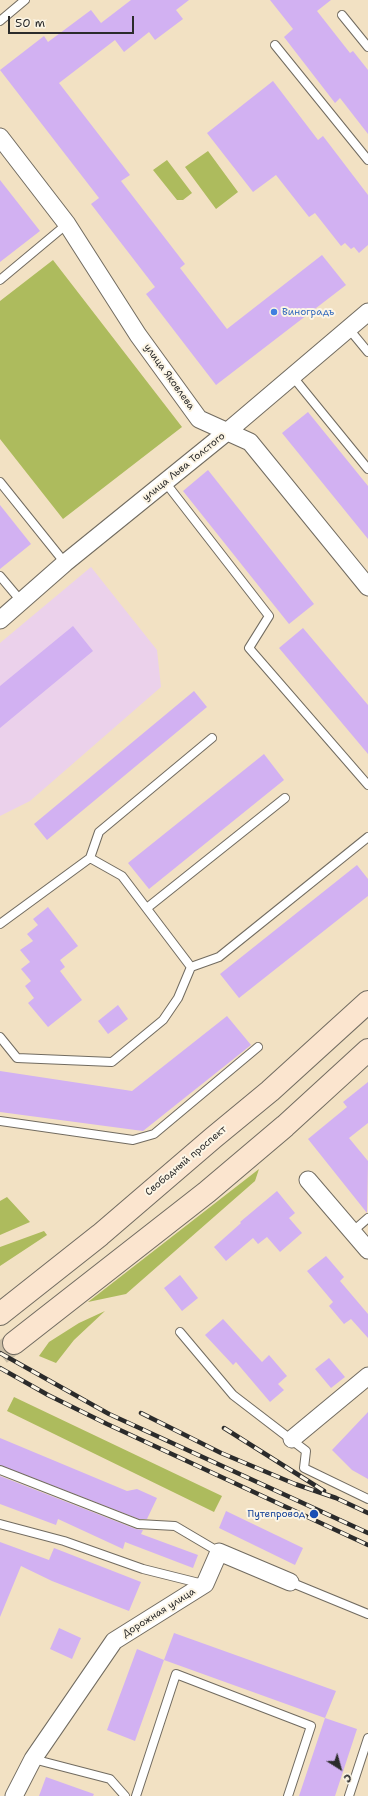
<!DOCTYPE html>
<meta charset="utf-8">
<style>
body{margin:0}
#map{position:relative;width:368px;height:1796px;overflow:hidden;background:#f2e1c3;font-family:"Shantell Sans",sans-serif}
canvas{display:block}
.north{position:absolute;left:320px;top:1748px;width:40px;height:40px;-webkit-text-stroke:3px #fcf5e5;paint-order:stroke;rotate:143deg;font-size:11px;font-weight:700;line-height:16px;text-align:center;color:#2b2b2b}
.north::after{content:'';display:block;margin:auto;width:14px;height:18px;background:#2b2b2b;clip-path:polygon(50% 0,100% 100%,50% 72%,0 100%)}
.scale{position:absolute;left:8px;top:16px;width:126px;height:18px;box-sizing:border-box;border:2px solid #2b2b2b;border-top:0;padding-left:5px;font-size:12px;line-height:14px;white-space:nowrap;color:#2b2b2b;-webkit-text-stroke:3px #fcf5e5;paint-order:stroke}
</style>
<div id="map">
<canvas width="368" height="1796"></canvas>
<div class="north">С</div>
<div class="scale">50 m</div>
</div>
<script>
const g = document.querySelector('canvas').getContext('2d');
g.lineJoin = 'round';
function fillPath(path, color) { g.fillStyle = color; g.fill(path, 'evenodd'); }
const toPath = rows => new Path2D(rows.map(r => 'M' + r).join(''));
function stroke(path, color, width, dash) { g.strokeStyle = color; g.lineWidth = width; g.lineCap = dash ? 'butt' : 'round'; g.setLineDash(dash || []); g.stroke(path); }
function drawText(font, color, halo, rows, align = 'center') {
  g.font = font + ' "Shantell Sans",sans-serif'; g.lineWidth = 4; g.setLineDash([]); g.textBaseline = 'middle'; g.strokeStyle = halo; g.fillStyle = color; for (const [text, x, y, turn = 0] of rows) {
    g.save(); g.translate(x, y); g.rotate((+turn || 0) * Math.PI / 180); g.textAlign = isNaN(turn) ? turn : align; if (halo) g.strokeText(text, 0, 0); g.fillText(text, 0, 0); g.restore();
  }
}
fillPath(toPath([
 [91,567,157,650,161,687,30,801,0,816,0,643]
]), '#ebd1eb');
fillPath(toPath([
 [208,151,238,192,216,209,185,167],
 [167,160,192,193,183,200,177,200,153,170],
 [53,260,182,427,63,519,0,439,0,301],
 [259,1169,255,1181,126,1294,88,1302],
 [7,1197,30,1222,0,1235,0,1201],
 [44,1231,47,1235,0,1266,0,1247],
 [105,1311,74,1340,56,1363,39,1356,49,1342,79,1323],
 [14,1397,222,1496,214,1512,7,1411]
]), '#adbb5d');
fillPath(toPath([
 [131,0,189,0,176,10,183,19,155,40,149,32,124,52,115,40,59,83,130,175,121,181,185,264,180,268,227,329,322,255,346,285,216,385,146,294,155,287,91,204,99,198,0,70,44,36,48,42,91,10,101,23],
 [270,0,331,0,317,11,350,53,353,51,368,70,368,134,340,98,335,103,284,37,293,29],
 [273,81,318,140,323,136,368,195,368,245,359,253,354,247,351,249,345,243,341,246,315,213,309,217,276,175,253,192,207,133],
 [0,180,40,231,0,262],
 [308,412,368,486,368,539,282,433],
 [208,470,314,604,289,624,183,491],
 [0,505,31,544,0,569],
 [73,626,93,651,0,728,0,686],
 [303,628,368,705,368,754,279,648],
 [194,691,207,707,47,840,34,824],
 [264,754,284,780,149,889,128,863],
 [357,865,368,879,368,896,239,998,220,974],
 [48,907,78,946,60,960,65,967,60,971,82,1000,48,1027,28,1003,34,998,25,986,31,981,21,969,30,962,20,950,33,941,27,934,38,925,33,919],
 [118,1005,128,1019,108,1034,98,1021],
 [227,1016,251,1045,143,1131,0,1112,0,1071,132,1091],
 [368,1082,368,1123,349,1138,368,1161,367,1213,308,1139,347,1107,343,1102],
 [277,1191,295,1213,289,1218,302,1233,280,1252,267,1237,258,1244,253,1238,226,1261,214,1247,241,1223,240,1222],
 [326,1256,344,1277,340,1281,368,1314,368,1338,351,1319,344,1324,329,1306,333,1302,307,1271],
 [180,1275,198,1298,182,1311,164,1288],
 [223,1319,262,1362,269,1355,287,1376,278,1384,284,1390,270,1402,236,1362,233,1365,205,1335],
 [329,1358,345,1377,331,1388,315,1369],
 [368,1412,368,1479,352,1470,332,1450],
 [0,1438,127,1491,137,1489,157,1498,147,1519,139,1519,0,1465],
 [0,1476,136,1529,143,1530,141,1534,198,1555,193,1568,125,1542,123,1549,58,1519,56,1525,0,1504],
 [226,1511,303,1548,295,1565,219,1528],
 [0,1542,49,1560,54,1548,141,1582,129,1611,52,1581,21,1566,0,1617],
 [59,1628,81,1638,72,1659,50,1649],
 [174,1633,336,1691,325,1718,164,1660],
 [137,1649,164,1660,135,1741,107,1730],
 [325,1718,357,1729,335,1796,299,1796],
 [46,1777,94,1794,93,1796,39,1796]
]), '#d2b1f2');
stroke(toPath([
 [0,1354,14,1343]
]), '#cabda5', 22, [22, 11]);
const service = toPath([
 [342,15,368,47],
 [0,21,25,0],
 [275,45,368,160],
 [0,280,67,224],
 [349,329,368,352],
 [293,377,368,469],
 [0,482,65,563],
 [165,482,269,616,249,648,368,785],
 [0,576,21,601],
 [90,858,122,876,191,967],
 [147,908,285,798],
 [0,924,90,858,99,832,212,738],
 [0,1037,17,1058,112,1062,163,1020,178,998,191,967,219,957,368,837],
 [0,1121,133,1140,154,1134,258,1047],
 [352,1232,368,1218],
 [180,1332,233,1395,306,1451,304,1468,368,1499],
 [0,1470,138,1524,175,1526,219,1552],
 [0,1524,64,1541,143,1569,203,1584],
 [290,1582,368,1614],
 [33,1759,110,1779,125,1796],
 [136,1796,176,1674,311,1726,288,1796],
 [349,1796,368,1738]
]);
const minor = toPath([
 [0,137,67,224,138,335,199,419,250,442,368,587],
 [0,620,65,563,228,431,368,312],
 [308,1180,368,1250],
 [292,1439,368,1376],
 [14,1796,33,1759,114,1641,205,1584,219,1552,290,1582]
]);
const secondary = toPath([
 [0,1314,100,1235,213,1138,270,1091,368,1002],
 [14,1343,207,1192,285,1126,368,1050]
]);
stroke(service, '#716b60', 10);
stroke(minor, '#716b60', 19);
stroke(secondary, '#716b60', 24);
stroke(service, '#fff', 8);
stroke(minor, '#fff', 17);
stroke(secondary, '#fbe5cf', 22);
const rail = toPath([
 [0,1353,109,1414,368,1533],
 [0,1368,48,1395,107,1424,368,1545],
 [141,1413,221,1453,295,1484,336,1498,368,1513],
 [224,1428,324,1491]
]);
stroke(rail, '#2b2b2b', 4.5);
stroke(rail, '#fcf5e5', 3, [9]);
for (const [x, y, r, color] of [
 [274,312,4,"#3f7fe0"],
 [314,1514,5,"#1a4fb4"]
]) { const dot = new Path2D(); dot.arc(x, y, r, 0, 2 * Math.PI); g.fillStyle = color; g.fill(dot); stroke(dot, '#fcf5e5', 1.5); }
drawText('10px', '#366cbe', '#fcf5e5', [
 ["Виноградъ",282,312]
], 'left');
drawText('10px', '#2b2b2b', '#fcf5e5', [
 ["улица Яковлева",169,377,54],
 ["улица Льва Толстого",184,467,-39],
 ["Свободный проспект",186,1161,-40],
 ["Дорожная улица",159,1613,-32]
]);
drawText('10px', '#164399', '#fcf5e5', [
 ["Путепровод",305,1514]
], 'right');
</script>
